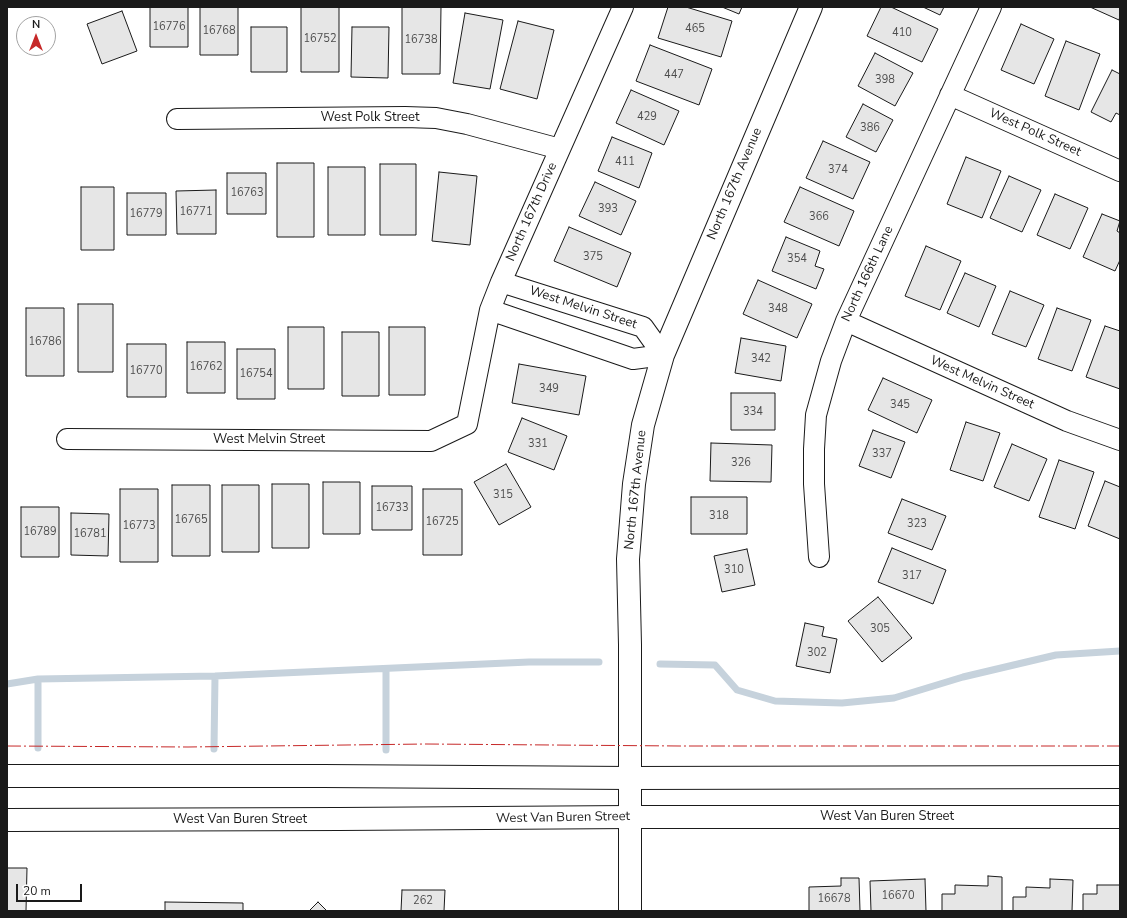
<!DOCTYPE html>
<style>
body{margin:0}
#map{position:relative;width:1127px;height:918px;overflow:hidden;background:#fff;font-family:"Nunito Sans",sans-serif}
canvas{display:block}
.frame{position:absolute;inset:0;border:8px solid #1a1a1a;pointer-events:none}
.north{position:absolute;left:16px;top:16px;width:40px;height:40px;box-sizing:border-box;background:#fff;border:1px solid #a3a3a3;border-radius:50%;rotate:0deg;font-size:11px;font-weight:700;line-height:16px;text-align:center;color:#1a1a1a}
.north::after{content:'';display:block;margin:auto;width:14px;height:18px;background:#c62828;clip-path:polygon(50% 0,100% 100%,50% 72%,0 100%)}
.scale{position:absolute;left:16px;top:884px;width:66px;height:18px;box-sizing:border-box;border:2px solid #1a1a1a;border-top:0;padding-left:5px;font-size:12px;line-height:14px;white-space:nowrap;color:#1a1a1a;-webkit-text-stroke:3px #fff;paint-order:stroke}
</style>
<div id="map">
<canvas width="1127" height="918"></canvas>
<div class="frame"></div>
<div class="north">N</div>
<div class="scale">20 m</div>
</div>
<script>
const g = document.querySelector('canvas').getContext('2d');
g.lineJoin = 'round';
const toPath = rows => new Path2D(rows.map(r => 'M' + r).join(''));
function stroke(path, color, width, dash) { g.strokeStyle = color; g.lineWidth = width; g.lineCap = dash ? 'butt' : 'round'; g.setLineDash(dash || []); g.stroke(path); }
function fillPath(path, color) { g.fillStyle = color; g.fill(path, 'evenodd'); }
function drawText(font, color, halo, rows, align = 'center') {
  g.font = font + ' "Nunito Sans",sans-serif'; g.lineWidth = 3; g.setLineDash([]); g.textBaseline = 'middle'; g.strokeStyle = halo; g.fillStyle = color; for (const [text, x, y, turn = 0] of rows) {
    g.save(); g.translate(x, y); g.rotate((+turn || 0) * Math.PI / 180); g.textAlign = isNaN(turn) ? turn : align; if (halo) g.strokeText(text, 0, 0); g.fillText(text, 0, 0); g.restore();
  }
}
stroke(toPath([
 [660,664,715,665,737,690,775,701,842,703,894,698,963,677,1056,655,1120,651],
 [386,669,386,750],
 [38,679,38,748],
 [7,684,38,679,215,676,529,662,599,662],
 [214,749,215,676]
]), '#c6d2dc', 7);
const building = toPath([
 [150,7,188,7,188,47,150,47,150,7],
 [200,7,238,7,238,55,200,55,200,7],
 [301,7,339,7,339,72,301,72,301,7],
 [402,7,441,7,440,74,402,74,402,7],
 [668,7,686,7,732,21,721,57,658,38,668,7],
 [722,7,742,7,739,14,722,7],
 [881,7,891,7,938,29,922,62,867,36,881,7],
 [923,7,944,7,940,15,923,7],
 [1090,7,1120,7,1120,16,1119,20,1090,7],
 [122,11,137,51,102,64,87,24,122,11],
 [465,13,503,20,490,89,453,83,465,13],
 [518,21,554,30,537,99,500,89,518,21],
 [1021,24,1054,39,1034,84,1001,70,1021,24],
 [251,27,287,27,287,72,251,72,251,27],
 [352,27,389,27,388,78,351,77,352,27],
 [1066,41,1100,54,1079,110,1045,96,1066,41],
 [650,45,712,69,699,105,636,81,650,45],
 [875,53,913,73,895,106,858,86,875,53],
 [1112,70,1120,74,1120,115,1116,113,1111,122,1091,112,1112,70],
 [631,90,679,111,664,145,616,123,631,90],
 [863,104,893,120,876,152,846,137,863,104],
 [612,137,652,153,639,188,598,171,612,137],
 [823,141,870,162,853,199,806,178,823,141],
 [966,157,1001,171,982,218,947,204,966,157],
 [277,163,314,163,314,237,277,237,277,163],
 [380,164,416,164,416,235,380,235,380,164],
 [328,167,365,167,365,235,328,235,328,167],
 [439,172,477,176,470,245,432,241,439,172],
 [227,173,266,173,266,214,227,214,227,173],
 [1009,176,1041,190,1022,232,990,218,1009,176],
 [595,182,636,201,621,235,579,216,595,182],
 [81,187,114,187,114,250,81,250,81,187],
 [800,187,854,211,839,246,784,222,800,187],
 [216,190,216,234,177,234,176,191,216,190],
 [127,193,166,193,166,235,127,235,127,193],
 [1055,194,1088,208,1070,249,1037,235,1055,194],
 [1102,214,1120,221,1117,231,1120,233,1120,260,1115,271,1083,257,1102,214],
 [569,227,631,253,617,287,554,261,569,227],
 [786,237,820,251,815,266,824,269,816,289,772,271,786,237],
 [926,246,961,261,940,310,905,296,926,246],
 [965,273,996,286,979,327,947,313,965,273],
 [758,280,812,304,797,338,743,314,758,280],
 [1010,291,1044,305,1026,347,992,334,1010,291],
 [78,304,113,304,113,372,78,372,78,304],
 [26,308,64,308,64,376,26,376,26,308],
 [1057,308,1091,320,1072,371,1038,359,1057,308],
 [1105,326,1120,331,1120,389,1086,377,1105,326],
 [288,327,324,327,324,389,288,389,288,327],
 [389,327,425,327,425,395,389,395,389,327],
 [342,332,379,332,379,396,342,396,342,332],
 [741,338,786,346,781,381,735,373,741,338],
 [187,342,225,342,225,393,187,393,187,342],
 [127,344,166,344,166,397,127,397,127,344],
 [237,349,275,349,275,399,237,399,237,349],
 [519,364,586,376,579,415,512,403,519,364],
 [883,378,932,400,917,433,868,410,883,378],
 [731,393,775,393,775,430,731,430,731,393],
 [522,418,567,436,554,470,508,452,522,418],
 [966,422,1000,433,983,481,950,470,966,422],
 [873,430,905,442,891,478,859,466,873,430],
 [711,443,772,445,771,482,710,481,711,443],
 [1012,444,1047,459,1029,501,994,487,1012,444],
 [1059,460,1094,472,1075,529,1039,517,1059,460],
 [506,464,531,507,499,525,474,482,506,464],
 [1105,481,1120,487,1120,539,1088,526,1105,481],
 [323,482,360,482,360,534,323,534,323,482],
 [272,484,309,484,309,548,272,548,272,484],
 [172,485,210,485,210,556,172,556,172,485],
 [222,485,259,485,259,552,222,552,222,485],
 [372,486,412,486,412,530,372,530,372,486],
 [120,489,158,489,158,562,120,562,120,489],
 [423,489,462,489,462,555,423,555,423,489],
 [691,497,747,497,747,534,691,534,691,497],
 [902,499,946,516,932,550,888,533,902,499],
 [21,507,59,507,59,557,21,557,21,507],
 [71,513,109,514,108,556,71,555,71,513],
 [892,548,946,570,933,604,878,582,892,548],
 [747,549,755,585,722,592,714,556,747,549],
 [878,597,912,638,882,662,848,621,878,597],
 [805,623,824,627,822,636,837,639,830,673,796,666,805,623],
 [7,868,27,868,26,911,7,911,7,868],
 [988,876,1002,877,1002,911,942,911,942,894,955,894,955,885,988,886,988,876],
 [841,878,859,878,860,911,809,911,809,887,841,886,841,878],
 [925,879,926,911,871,911,870,881,925,879],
 [1050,879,1073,880,1072,911,1013,911,1013,897,1026,897,1026,887,1050,888,1050,879],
 [1097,885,1120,885,1120,911,1083,911,1083,894,1097,894,1097,885],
 [402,890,445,890,444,911,401,911,402,890],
 [165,902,243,903,243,911,165,911,165,902],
 [318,902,327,911,309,911,318,902]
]);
fillPath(building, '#e6e6e6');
stroke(building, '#1a1a1a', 1);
const minor = toPath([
 [950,95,1120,171],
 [177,119,405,117,436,118,467,124,560,149],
 [490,310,633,359,663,355,643,327,501,282],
 [846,321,1067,421,1120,440],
 [67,439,431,441,467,424,490,310,501,282,623,7],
 [819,557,814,484,814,449,816,415,831,361,846,321,991,7]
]);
const tertiary = toPath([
 [630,911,630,645,628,559,634,484,643,425,663,355,811,7]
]);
const primary = toPath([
 [7,776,323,776,630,778,1120,777],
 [7,820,340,819,630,817,1120,817]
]);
stroke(minor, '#1a1a1a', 22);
stroke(tertiary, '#1a1a1a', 24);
stroke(primary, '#1a1a1a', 24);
stroke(minor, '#fff', 20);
stroke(tertiary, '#fff', 22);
stroke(primary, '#fff', 22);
stroke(toPath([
 [7,746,188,747,426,744,679,746,1120,746]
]), '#c62828', 1, [14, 3, 2, 3]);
drawText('11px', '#4d4d4d', null, [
 ["16776",169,27],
 ["465",695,29],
 ["16768",219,31],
 ["410",902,33],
 ["16752",320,39],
 ["16738",421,40],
 ["447",674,75],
 ["398",885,80],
 ["429",647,117],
 ["386",870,128],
 ["411",625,162],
 ["374",838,170],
 ["16763",247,193],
 ["393",608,209],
 ["16771",196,212],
 ["16779",146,214],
 ["366",819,217],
 ["375",593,257],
 ["354",797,259],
 ["348",778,309],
 ["16786",45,342],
 ["342",761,359],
 ["16762",206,367],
 ["16770",146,371],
 ["16754",256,374],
 ["349",549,389],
 ["345",900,405],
 ["334",753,412],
 ["331",538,444],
 ["337",882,454],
 ["326",741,463],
 ["315",503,495],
 ["16733",392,508],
 ["318",719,516],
 ["16765",191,520],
 ["16725",442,522],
 ["323",917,524],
 ["16773",139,526],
 ["16789",40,532],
 ["16781",90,534],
 ["310",734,570],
 ["317",912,576],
 ["305",880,629],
 ["302",817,653],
 ["16670",898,896],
 ["16678",834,899],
 ["262",423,901]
]);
drawText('13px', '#1a1a1a', '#fff', [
 ["West Polk Street",370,118],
 ["West Polk Street",1035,133,24],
 ["North 167th Avenue",735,184,-67],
 ["North 167th Drive",532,212,-66],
 ["North 166th Lane",868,274,-65],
 ["West Melvin Street",583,308,18],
 ["West Melvin Street",982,383,24],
 ["West Melvin Street",269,440],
 ["North 167th Avenue",636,490,-84],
 ["West Van Buren Street",887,817],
 ["West Van Buren Street",563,818,-1],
 ["West Van Buren Street",240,820]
]);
</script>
